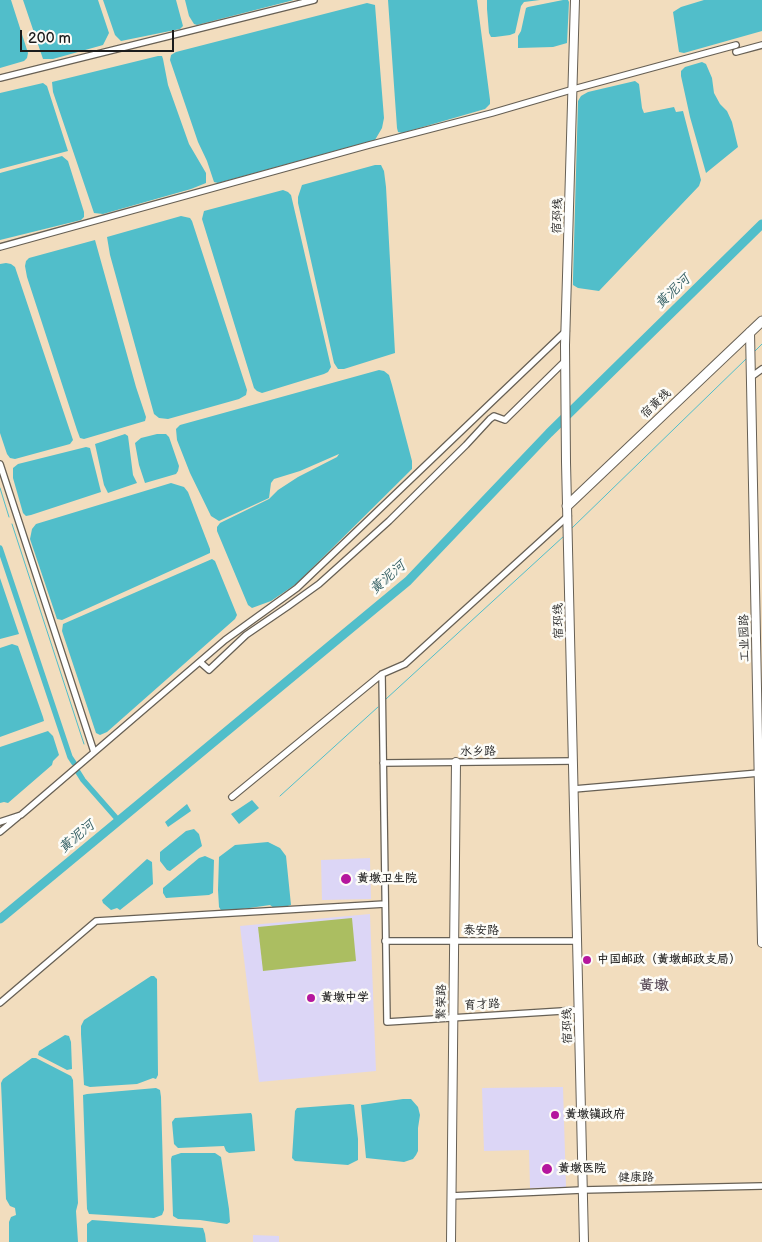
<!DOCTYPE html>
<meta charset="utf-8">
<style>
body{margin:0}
#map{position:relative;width:762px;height:1242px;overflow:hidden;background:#f2ddbe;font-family:"Balsamiq Sans",sans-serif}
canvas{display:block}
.scale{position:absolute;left:20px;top:30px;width:154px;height:22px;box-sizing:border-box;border:2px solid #1c1c1c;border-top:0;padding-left:6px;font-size:15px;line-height:18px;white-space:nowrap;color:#1c1c1c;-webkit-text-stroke:4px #fdfcf7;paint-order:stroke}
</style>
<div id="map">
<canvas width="762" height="1242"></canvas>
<div class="scale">200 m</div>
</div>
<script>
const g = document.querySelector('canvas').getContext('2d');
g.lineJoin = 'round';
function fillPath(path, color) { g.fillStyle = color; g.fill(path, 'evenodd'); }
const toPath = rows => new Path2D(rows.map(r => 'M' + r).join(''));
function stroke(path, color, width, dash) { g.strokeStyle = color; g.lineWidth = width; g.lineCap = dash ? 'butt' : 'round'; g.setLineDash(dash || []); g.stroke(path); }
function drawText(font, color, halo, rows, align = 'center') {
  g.font = font + ' "Balsamiq Sans","LXGW WenKai TC",sans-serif'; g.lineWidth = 5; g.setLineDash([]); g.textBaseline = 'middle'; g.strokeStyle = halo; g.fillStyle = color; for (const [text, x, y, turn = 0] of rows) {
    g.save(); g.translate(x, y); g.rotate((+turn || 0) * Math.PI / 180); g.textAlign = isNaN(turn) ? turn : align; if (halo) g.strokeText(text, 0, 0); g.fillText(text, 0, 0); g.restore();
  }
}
fillPath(toPath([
 [370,858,371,899,322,900,321,860],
 [370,914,376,1071,259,1082,240,926],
 [563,1087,566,1187,530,1188,529,1150,484,1151,482,1088],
 [253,1235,279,1236,279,1242,253,1242]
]), '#dcd6f6');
fillPath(toPath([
 [352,918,356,961,263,971,258,927]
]), '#abbe61');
fillPath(toPath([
 [0,0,11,0,28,53,27,58,24,61,0,68],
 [23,0,98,0,109,33,103,45,53,59,43,59],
 [103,0,176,0,183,26,180,29,121,41,115,35],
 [185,0,294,0,197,25,194,24,189,16],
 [388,0,477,0,490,100,490,104,485,109,402,133,398,132,397,128],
 [487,0,540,0,524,2,521,6,515,33,510,35,495,37,491,37,489,33,487,9],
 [563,0,568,0,569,2,567,43,553,47,518,48,518,36,521,31,526,8,528,7],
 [704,0,762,0,762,31,684,53,679,52,673,12,681,7],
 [367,3,375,5,384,118,382,128,375,140,218,183,214,182,207,161,198,142,170,60,171,55,176,52],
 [158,56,162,56,163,59,168,85,189,144,206,173,206,183,191,189,103,214,94,213,53,92,52,82],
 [702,62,706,64,712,78,714,93,720,104,727,111,732,122,738,147,706,173,690,117,681,76,681,71,685,67],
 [635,81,639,84,642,108,644,113,674,107,676,112,683,111,701,180,699,186,599,291,578,288,573,285,573,279,578,101,581,96,588,92],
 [43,83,47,86,68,151,0,169,0,93],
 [62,156,68,161,84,212,84,217,81,220,0,240,0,173],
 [375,165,381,165,384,171,386,187,395,353,344,369,338,369,334,363,298,203,298,197,302,185],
 [283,190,288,192,291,195,331,367,328,372,324,374,262,393,257,391,254,388,202,219,204,211],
 [181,216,190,218,192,221,247,390,246,395,239,399,168,419,159,418,154,414,110,255,107,237],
 [95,240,136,387,146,417,145,421,84,439,80,438,77,430,27,277,25,266,26,261,29,258],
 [6,263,11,264,15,267,73,440,70,444,15,459,10,458,7,454,0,433,0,264],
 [379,370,384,371,389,375,392,385,412,461,412,469,296,584,271,601,252,608,248,605,217,531,217,527,220,523,269,499,278,490,298,477,337,457,339,454,300,471,274,479,271,483,269,498,219,521,211,516,190,473,177,440,176,429,180,425],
 [125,434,128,436,133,475,137,483,108,493,104,485,95,444],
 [157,434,166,434,169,437,179,466,178,471,176,474,145,483,139,465,135,443,141,438],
 [86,447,90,448,101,492,31,515,26,516,23,513,13,478,13,468,18,464],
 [171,483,184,487,188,492,210,549,210,553,62,620,57,619,30,539,32,529,36,524],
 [212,559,215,561,237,615,235,619,107,732,100,735,96,733,62,631,63,624],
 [0,578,19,634,0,639],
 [12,644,18,646,43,717,44,721,0,737,0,648],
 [48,731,53,736,59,755,53,761,52,765,8,803,4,802,0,803,0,747],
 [252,800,259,808,239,824,231,814],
 [187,804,191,811,168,827,165,822],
 [194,829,199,834,202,846,170,871,167,870,160,861,160,852,186,831],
 [268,842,280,848,286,856,291,905,281,908,274,908,270,905,222,912,219,907,218,890,219,857,235,845],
 [205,856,214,860,213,893,209,895,166,898,163,893,163,888,199,858],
 [147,859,152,862,153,884,120,910,117,908,111,910,103,903,102,900],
 [151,976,154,976,157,979,158,1075,156,1079,153,1078,137,1084,90,1087,84,1085,81,1034,81,1026,84,1020],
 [65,1035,69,1036,71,1042,72,1069,67,1070,38,1055,39,1051],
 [32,1058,36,1058,71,1076,73,1080,78,1203,76,1211,78,1242,9,1242,9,1222,11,1217,16,1215,15,1208,10,1206,6,1199,1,1083,3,1079],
 [156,1088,160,1090,161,1097,164,1210,162,1215,154,1218,89,1214,87,1209,83,1095,87,1094],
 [403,1099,411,1099,418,1107,420,1115,418,1128,418,1151,416,1155,413,1159,404,1162,366,1158,361,1105],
 [350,1104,354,1105,358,1139,358,1160,348,1165,295,1161,292,1158,295,1111,297,1108],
 [251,1113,252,1115,255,1151,229,1153,226,1151,224,1146,178,1148,174,1144,172,1122,175,1118],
 [181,1153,215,1153,221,1157,229,1209,230,1222,227,1224,200,1220,178,1219,173,1216,171,1159,172,1156],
 [92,1220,203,1228,205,1234,206,1242,87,1242,87,1224]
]), '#51beca');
stroke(toPath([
 [755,351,762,344],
 [0,488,9,517],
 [12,524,84,744],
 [572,528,746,359],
 [386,699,564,536],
 [280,796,378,707]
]), '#51beca', 1);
stroke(toPath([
 [0,548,70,757,74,763],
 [78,772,83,780,119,821]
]), '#51beca', 5.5);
stroke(toPath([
 [0,919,408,581,549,433,762,224]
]), '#51beca', 9);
const minor = toPath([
 [736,52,762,45],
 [0,78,314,0],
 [0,247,369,145,492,113,574,89,736,45],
 [751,377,762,369],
 [0,464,94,752],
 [200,662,209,670,246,635,287,607,319,584,389,521,466,445,490,419,494,416,505,420,508,417,565,361],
 [382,674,387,1022,578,1010],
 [383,763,573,761],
 [574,789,759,773],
 [232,797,382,674,405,664,568,516],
 [0,822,21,815,225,640,297,588,566,331],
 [0,832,18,817],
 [385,941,577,941],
 [0,1003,96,921,385,904],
 [451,1196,582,1190,762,1186]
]);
const tertiary = toPath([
 [575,0,565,345,566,462,584,1242],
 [750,332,762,943],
 [451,1242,456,762]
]);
const secondary = toPath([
 [567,506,762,321]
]);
stroke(minor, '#676055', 8);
stroke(tertiary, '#676055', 10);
stroke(secondary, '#676055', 11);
stroke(minor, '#fff', 5.5);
stroke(tertiary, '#fff', 8);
stroke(secondary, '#fff', 9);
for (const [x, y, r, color] of [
 [346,879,6,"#b5179e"],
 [587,960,5,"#b5179e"],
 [311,998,5,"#b5179e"],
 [555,1115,5,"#b5179e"],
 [547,1169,6,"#b5179e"]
]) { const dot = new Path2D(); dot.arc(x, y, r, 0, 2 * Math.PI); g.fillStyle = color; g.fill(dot); stroke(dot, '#fdfcf7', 2); }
drawText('12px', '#1c1c1c', '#fdfcf7', [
 ["宿邳线",558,216,-88],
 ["宿黄线",656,404,-43],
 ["宿邳线",559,621,-91],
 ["工业园路",745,638,-91],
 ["水乡路",478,752,-1],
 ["泰安路",481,931],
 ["繁荣路",442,1002,-89],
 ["育才路",482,1005,-3],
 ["宿邳线",568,1026,-91],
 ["健康路",636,1178,-1]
]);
drawText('bold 12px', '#1c1c1c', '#fdfcf7', [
 ["黄墩卫生院",357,879],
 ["中国邮政（黄墩邮政支局）",597,960],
 ["黄墩中学",321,998],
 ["黄墩镇政府",565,1115],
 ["黄墩医院",558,1169]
], 'left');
drawText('italic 14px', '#315d62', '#fdfcf7', [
 ["黄泥河",673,292,-44],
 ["黄泥河",388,578,-41],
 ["黄泥河",77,837,-40]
]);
drawText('bold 15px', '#574856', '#fdfcf7', [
 ["黄墩",654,986]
]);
</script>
